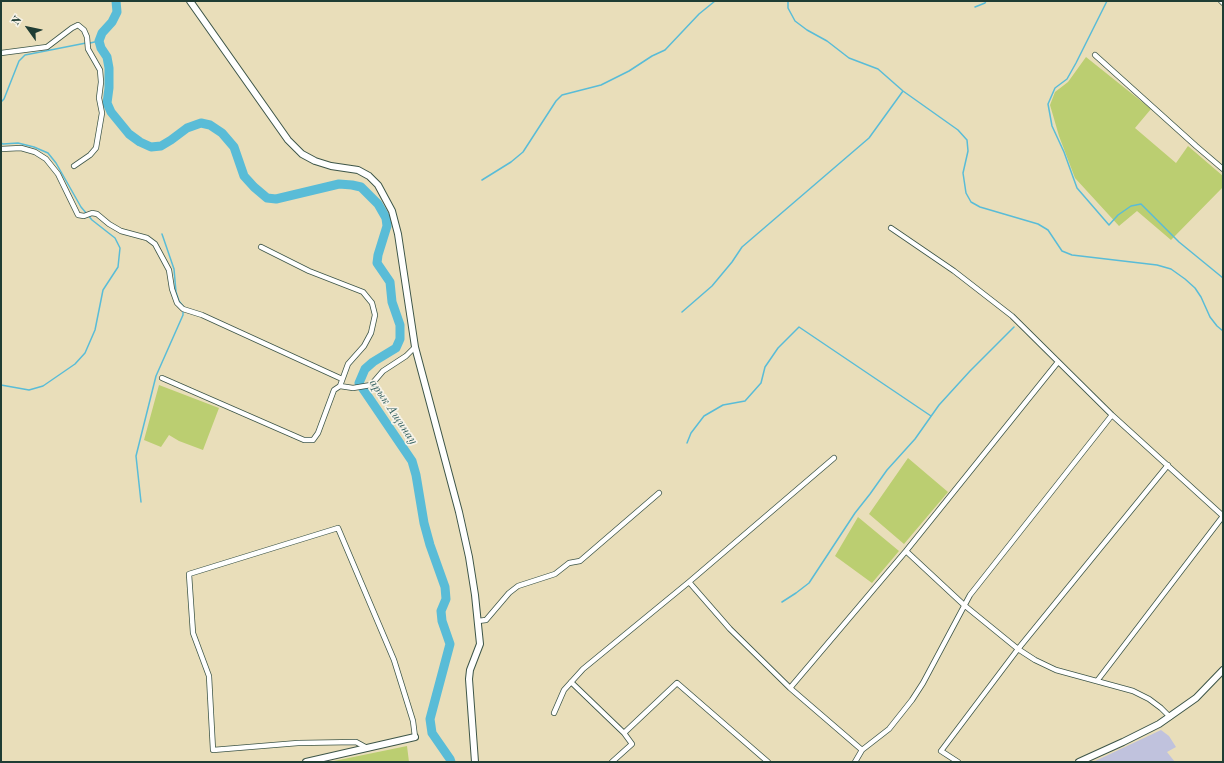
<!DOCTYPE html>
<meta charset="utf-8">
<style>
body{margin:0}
#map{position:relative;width:1224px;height:763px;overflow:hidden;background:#e9deba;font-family:"Old Standard TT",serif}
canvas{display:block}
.frame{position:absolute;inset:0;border:2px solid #1f3d34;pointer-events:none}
.north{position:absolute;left:8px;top:8px;width:40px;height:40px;-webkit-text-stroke:3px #f7f3e8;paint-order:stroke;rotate:303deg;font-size:11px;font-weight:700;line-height:16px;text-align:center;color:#1f3d34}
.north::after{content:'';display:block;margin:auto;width:14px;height:18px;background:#1f3d34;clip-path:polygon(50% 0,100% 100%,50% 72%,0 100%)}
</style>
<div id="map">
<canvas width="1224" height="763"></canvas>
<div class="frame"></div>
<div class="north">N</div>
</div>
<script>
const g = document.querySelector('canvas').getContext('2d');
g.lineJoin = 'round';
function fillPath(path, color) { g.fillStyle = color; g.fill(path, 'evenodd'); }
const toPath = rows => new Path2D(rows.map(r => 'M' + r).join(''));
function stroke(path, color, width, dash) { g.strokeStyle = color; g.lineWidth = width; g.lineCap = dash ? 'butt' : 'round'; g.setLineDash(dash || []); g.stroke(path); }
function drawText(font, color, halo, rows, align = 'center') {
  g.font = font + ' "Old Standard TT",serif'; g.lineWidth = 3.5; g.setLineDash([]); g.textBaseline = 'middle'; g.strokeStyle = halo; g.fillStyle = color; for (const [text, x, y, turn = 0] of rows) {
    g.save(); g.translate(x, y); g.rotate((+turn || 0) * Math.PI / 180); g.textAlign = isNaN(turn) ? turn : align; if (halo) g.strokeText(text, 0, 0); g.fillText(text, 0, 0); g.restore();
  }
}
fillPath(toPath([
 [1161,730,1169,736,1176,747,1167,752,1175,762,1093,762]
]), '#c0c2dd');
fillPath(toPath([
 [1086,57,1151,109,1135,128,1176,163,1188,146,1223,176,1223,187,1171,240,1137,211,1119,226,1075,178,1059,136,1050,105,1055,92,1068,82],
 [159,385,219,408,203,450,179,441,169,435,161,447,144,440],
 [908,458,948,492,904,544,869,514],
 [858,517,899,551,872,583,835,556],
 [407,746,409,762,329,762]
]), '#bbce71');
stroke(toPath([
 [788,1,788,8,795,21,807,30,827,41,849,58,878,69,903,91,958,130,967,140,968,151,963,173,966,193,971,202,980,207,1038,224,1048,230,1062,251,1072,255,1157,265,1171,269,1185,279,1195,288,1201,297,1210,317,1217,326,1223,331],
 [1107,1,1076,63,1067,79,1055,88,1048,104,1052,126,1064,152,1077,188,1109,225,1118,215,1131,206,1141,204,1179,242,1223,278],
 [975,7,985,3,986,1],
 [90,43,99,41],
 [1,102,4,99,19,61,25,55,86,43],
 [1,143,3,144,18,143,34,147,48,153,56,163,81,207,92,220,115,238,120,248,118,267,103,290,95,330,85,353,75,364,43,386,29,390,1,385],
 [482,180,511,162,523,152,556,101,562,95,601,85,629,71,652,56,665,50,699,14,715,1],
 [162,234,174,269,176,292,179,301,183,306],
 [682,312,712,286,732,262,742,247,869,138,903,91],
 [687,443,691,433,704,416,723,405,745,401,761,383,765,367,778,348,799,327,931,416],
 [141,502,136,456,156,376,183,315,183,310],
 [782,602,796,593,809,583,855,513,870,494,887,470,915,439,939,405,970,371,1014,327]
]), '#59bcd7', 1.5);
stroke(toPath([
 [116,1,117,12,112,22,102,33,99,41,101,48,107,57,109,68,109,88,107,103,111,112,129,134,140,142,151,147,161,146,171,140,187,128,201,123,210,125,222,133,234,147,244,176,254,187,267,198,276,199,339,184,352,185,361,187,378,204,386,218,387,226,378,255,377,263,390,282,392,302,400,325,400,339,396,348,373,362,365,369,359,383,412,461,416,475,424,523,430,545,445,587,446,599,441,611,442,621,450,644,430,719,432,733,450,759,451,762]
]), '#59bcd7', 9);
const street = toPath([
 [1221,1,1223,3],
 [1,53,47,47,72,28,78,25,84,30,87,37,88,49,100,70,101,82,99,98,102,113,96,148,90,155,74,166],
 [1095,55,1196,146,1223,169],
 [1,149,21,148,35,152,46,159,58,174,78,215,84,216,92,213,97,214,109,224,121,231,147,238,155,244,169,270,172,289,177,303,183,309,202,315,342,379],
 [891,228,954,271,1012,316,1112,415,1223,516],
 [261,247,309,271,363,292,372,303,375,315,371,333,364,346,348,364,340,386],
 [162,378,304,440,313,440,318,433,334,390,340,386,353,388,371,385,383,371,406,356,415,347],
 [906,551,964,605,1018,649,1035,660,1056,670,1133,691,1149,699,1161,708,1170,717],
 [689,582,730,629,790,688,862,750],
 [478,621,486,620,509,593,518,586,555,574,569,563,580,561,659,493],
 [1097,681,1223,516],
 [571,682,624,733,632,744,612,762],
 [790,688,906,551,1058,362],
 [554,713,564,690,583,669,689,582,834,458],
 [624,733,677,683,768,762],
 [367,748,356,742,298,743,213,750,209,676,193,633,189,574,338,528,394,660,413,721,415,737],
 [855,762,862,750,889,729,912,700,923,683,970,595,1112,415],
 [958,762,941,751,1018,649,1168,465]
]);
const secondary = toPath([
 [190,1,288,140,302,154,315,161,331,166,358,170,369,176,378,185,392,211,398,234,415,347,459,512,469,557,475,595,480,644,470,670,469,679,475,762],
 [306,762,415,737],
 [1079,762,1123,742,1159,724,1196,698,1223,670]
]);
stroke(street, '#3d5548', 6);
stroke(secondary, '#3d5548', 8);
stroke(street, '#fff', 4.5);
stroke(secondary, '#fff', 6);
drawText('italic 12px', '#2e5d5d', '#f7f3e8', [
 ["арык Ащинау",393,412,56]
]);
</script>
